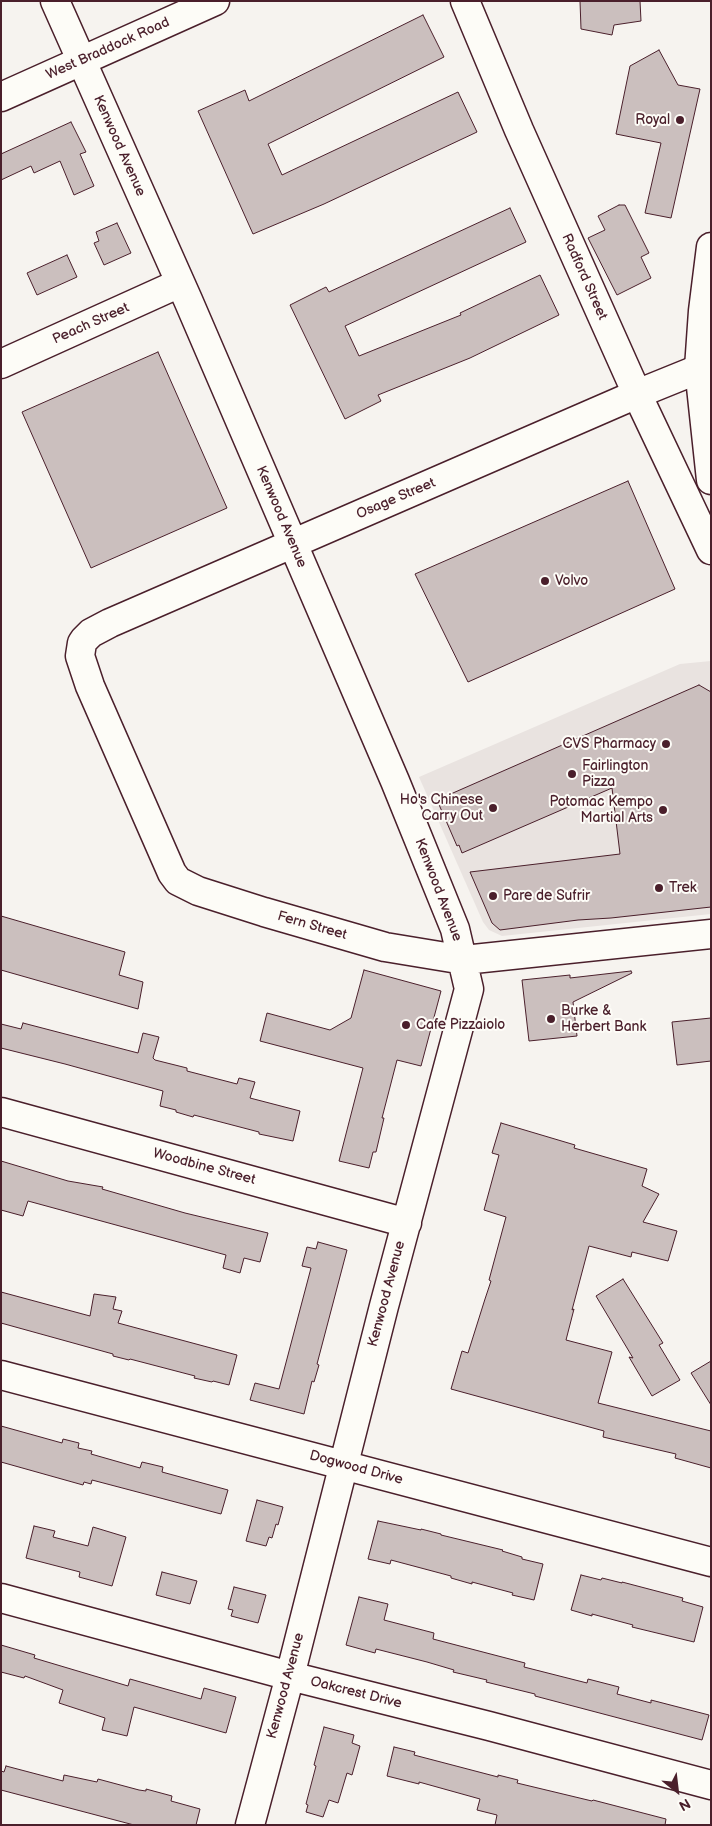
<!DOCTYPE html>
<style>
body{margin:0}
#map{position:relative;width:712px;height:1826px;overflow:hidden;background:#f6f3ef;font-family:"Balsamiq Sans",sans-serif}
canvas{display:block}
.frame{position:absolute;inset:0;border:2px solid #4a1f2b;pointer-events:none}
.north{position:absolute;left:652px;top:1766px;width:50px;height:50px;-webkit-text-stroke:4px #fdfcf7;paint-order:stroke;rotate:151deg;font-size:14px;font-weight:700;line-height:20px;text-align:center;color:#4a1f2b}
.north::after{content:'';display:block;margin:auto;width:18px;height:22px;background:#4a1f2b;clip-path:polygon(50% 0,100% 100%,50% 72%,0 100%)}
</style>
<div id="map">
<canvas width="712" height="1826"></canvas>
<div class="frame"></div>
<div class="north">N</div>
</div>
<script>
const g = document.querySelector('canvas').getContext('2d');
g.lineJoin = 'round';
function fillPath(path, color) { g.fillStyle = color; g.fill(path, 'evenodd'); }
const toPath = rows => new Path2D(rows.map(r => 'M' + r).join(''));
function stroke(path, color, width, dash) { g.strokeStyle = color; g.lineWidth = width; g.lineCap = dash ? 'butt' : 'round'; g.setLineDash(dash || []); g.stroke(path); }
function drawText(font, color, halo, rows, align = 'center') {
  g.font = font + ' "Balsamiq Sans",sans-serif'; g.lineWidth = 4; g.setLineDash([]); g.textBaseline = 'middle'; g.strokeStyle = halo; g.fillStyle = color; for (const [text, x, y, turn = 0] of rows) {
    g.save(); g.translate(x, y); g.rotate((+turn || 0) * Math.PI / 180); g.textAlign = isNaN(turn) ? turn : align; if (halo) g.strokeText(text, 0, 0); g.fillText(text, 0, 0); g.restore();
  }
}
fillPath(toPath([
 [711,661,711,914,502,936,489,930,483,922,419,777,680,664]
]), '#e9e3e0');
const building = toPath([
 [580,1,640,1,641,21,614,25,612,35,581,29,580,1],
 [423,15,444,57,268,144,282,175,458,92,477,132,324,204,253,234,198,111,245,90,249,101,423,15],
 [659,50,678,85,700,89,671,218,645,213,661,143,616,134,630,66,659,50],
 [71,122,86,152,80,154,94,186,74,195,60,161,34,173,31,166,1,180,1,154,71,122],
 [619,205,625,205,649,253,641,257,651,278,617,295,588,238,605,230,598,216,619,205],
 [510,208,526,242,345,326,359,356,461,315,460,313,540,275,559,315,470,358,378,395,381,401,345,419,290,305,326,287,329,292,510,208],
 [117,223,131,253,104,265,94,243,99,241,96,232,117,223],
 [67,255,77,277,37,295,27,273,67,255],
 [158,352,227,508,91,568,22,412,158,352],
 [628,481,675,589,468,682,415,574,628,481],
 [699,685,711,692,711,907,611,918,578,920,500,930,492,923,470,872,620,854,612,788,462,853,459,845,457,846,437,800,699,685],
 [1,916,125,952,119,975,143,982,138,1009,1,970,1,916],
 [364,970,441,991,421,1066,397,1060,382,1118,384,1118,376,1152,373,1152,369,1168,339,1161,363,1068,260,1041,267,1013,330,1030,351,1018,364,970],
 [631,971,632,973,573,1002,577,1036,529,1041,522,980,570,975,570,978,631,971],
 [711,1018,711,1061,677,1065,672,1022,711,1018],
 [23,1023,138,1053,143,1033,159,1037,153,1058,155,1060,187,1068,187,1071,237,1084,239,1078,255,1082,250,1098,300,1111,293,1141,259,1134,259,1132,194,1115,193,1117,176,1112,176,1110,160,1106,163,1091,65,1064,1,1048,1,1024,21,1029,23,1023],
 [501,1123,575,1145,574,1148,647,1169,642,1186,659,1194,643,1222,677,1231,668,1261,632,1252,631,1257,589,1246,572,1310,574,1309,566,1340,612,1352,598,1403,711,1431,711,1468,675,1458,676,1454,603,1437,604,1431,451,1389,462,1351,468,1353,485,1299,491,1281,489,1280,506,1217,484,1210,499,1155,492,1153,501,1123],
 [1,1161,68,1181,103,1187,102,1189,185,1213,268,1233,260,1262,244,1258,240,1273,223,1268,226,1255,28,1201,23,1216,1,1210,1,1161],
 [318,1242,347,1250,317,1364,319,1365,314,1382,312,1381,304,1414,250,1400,255,1383,279,1389,311,1268,302,1266,307,1247,316,1249,318,1242],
 [623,1279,663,1343,659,1345,680,1380,652,1396,629,1357,633,1358,596,1296,623,1279],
 [1,1292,90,1316,94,1294,116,1297,113,1309,122,1311,118,1323,237,1355,229,1385,213,1381,212,1382,194,1378,195,1376,130,1359,129,1360,113,1356,113,1354,1,1323,1,1292],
 [711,1361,711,1405,691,1373,711,1361],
 [1,1426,62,1443,63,1439,79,1443,78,1448,92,1451,91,1454,140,1468,142,1462,163,1467,162,1472,228,1490,221,1514,92,1480,91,1484,84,1482,83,1485,1,1462,1,1426],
 [257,1500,283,1507,278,1525,276,1524,272,1538,269,1537,266,1546,246,1541,257,1500],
 [378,1521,421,1530,421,1529,441,1534,441,1535,503,1550,502,1551,522,1557,522,1559,543,1564,534,1600,512,1595,513,1593,472,1582,472,1584,451,1578,451,1576,391,1560,390,1564,368,1559,378,1521],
 [34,1526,55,1531,53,1537,88,1546,93,1527,126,1537,112,1586,79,1577,80,1572,26,1558,34,1526],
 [162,1572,197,1581,190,1604,156,1595,162,1572],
 [581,1575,601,1580,602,1578,622,1583,622,1582,683,1598,682,1601,703,1607,694,1642,632,1627,633,1625,592,1614,592,1616,571,1610,581,1575],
 [234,1587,266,1595,258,1623,231,1616,233,1610,228,1609,234,1587],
 [359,1597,388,1604,384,1620,434,1633,433,1639,525,1663,524,1667,587,1683,588,1679,619,1687,617,1694,651,1703,651,1700,709,1715,702,1740,535,1696,535,1694,486,1682,487,1680,453,1672,454,1670,427,1662,376,1649,375,1653,346,1645,359,1597],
 [1,1645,35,1655,34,1658,128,1686,130,1679,201,1699,204,1688,236,1697,226,1733,134,1707,127,1736,102,1730,105,1718,59,1703,63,1690,25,1676,24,1678,1,1672,1,1645],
 [324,1727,354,1735,352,1743,360,1746,352,1775,347,1773,338,1803,329,1800,323,1817,306,1812,308,1805,306,1804,316,1766,314,1765,324,1727],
 [394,1747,415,1752,414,1755,498,1777,498,1775,518,1780,517,1783,592,1801,593,1800,666,1819,665,1825,495,1825,497,1815,477,1810,480,1799,419,1782,419,1784,387,1776,394,1747],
 [6,1766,63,1781,64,1775,97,1782,98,1779,139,1790,146,1791,146,1789,172,1796,171,1801,200,1809,196,1825,134,1825,1,1790,1,1771,4,1772,6,1766]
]);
fillPath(building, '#cbbfbe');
stroke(building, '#4a1f2b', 1);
const minor = toPath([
 [55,1,188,300,395,781,455,929,469,989,384,1306,290,1676,250,1825],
 [465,1,519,130,637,394,711,550],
 [1,364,180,283],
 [711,364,637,394,110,623,91,633,84,640,82,643,80,656,90,686,172,873,178,881,198,891,264,912,385,947,464,960,711,934],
 [1,1112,407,1223],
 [1,1375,711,1562],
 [1,1598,290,1676,489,1726,711,1785]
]);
const major = toPath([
 [1,97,215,1],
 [711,247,703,311,699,368,711,480]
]);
stroke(minor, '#4a1f2b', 31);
stroke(major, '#4a1f2b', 31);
stroke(minor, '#fdfcf7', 28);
stroke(major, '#fdfcf7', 28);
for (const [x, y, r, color] of [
 [680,120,5,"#4a1f2b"],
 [545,581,5,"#4a1f2b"],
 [666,744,5,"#4a1f2b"],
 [572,774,5,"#4a1f2b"],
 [493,808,5,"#4a1f2b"],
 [663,810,5,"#4a1f2b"],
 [659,888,5,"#4a1f2b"],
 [493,896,5,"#4a1f2b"],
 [551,1019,5,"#4a1f2b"],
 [406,1025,5,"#4a1f2b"]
]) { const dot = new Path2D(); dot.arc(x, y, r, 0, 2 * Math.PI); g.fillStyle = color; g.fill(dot); stroke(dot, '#fdfcf7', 2); }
drawText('14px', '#4a1f2b', '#fdfcf7', [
 ["West Braddock Road",108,49,-24],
 ["Kenwood Avenue",119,146,66],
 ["Radford Street",584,277,66],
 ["Peach Street",91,324,-24],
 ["Osage Street",396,499,-23],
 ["Kenwood Avenue",281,517,67],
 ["Kenwood Avenue",438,890,69],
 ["Fern Street",312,926,16],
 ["Woodbine Street",204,1167,15],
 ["Kenwood Avenue",387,1294,-75],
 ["Dogwood Drive",356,1468,15],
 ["Kenwood Avenue",286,1686,-75],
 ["Oakcrest Drive",356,1693,14]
]);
drawText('14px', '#4a1f2b', '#fdfcf7', [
 ["Royal",670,120,"right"],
 ["Volvo",555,581],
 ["CVS Pharmacy",656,744,"right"],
 ["Fairlington",582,766],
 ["Pizza",582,782],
 ["Ho's Chinese",483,800,"right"],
 ["Carry Out",483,816,"right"],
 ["Potomac Kempo",653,802,"right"],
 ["Martial Arts",653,818,"right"],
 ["Trek",669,888],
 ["Pare de Sufrir",503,896],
 ["Burke &",561,1011],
 ["Herbert Bank",561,1027],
 ["Cafe Pizzaiolo",416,1025]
], 'left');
</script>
